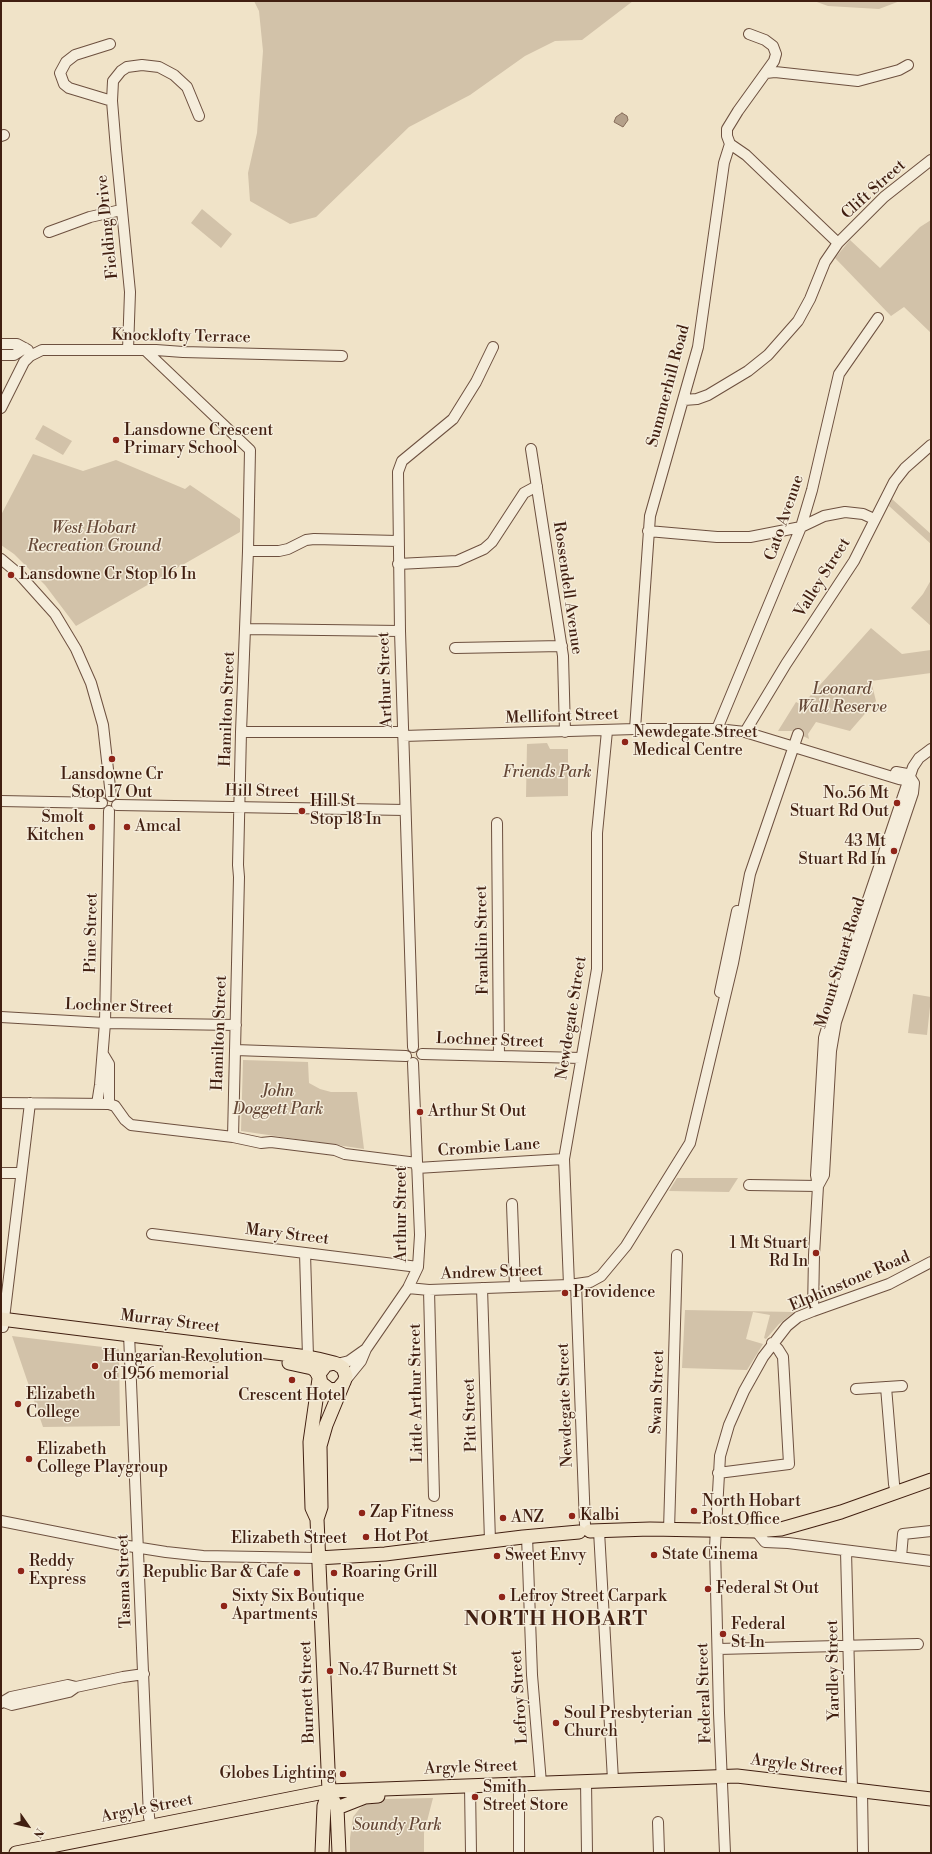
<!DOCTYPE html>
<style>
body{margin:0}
#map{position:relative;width:932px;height:1854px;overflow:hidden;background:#f0e3c8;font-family:"Libre Bodoni",serif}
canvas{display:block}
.frame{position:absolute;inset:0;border:2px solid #411f11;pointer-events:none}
.north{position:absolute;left:8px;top:1806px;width:40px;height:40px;-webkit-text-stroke:3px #f5eddb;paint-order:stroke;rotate:124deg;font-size:11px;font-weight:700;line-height:16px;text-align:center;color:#411f11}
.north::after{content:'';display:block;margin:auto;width:14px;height:18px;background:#411f11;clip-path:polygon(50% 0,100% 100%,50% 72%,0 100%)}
</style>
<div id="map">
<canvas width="932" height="1854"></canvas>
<div class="frame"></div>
<div class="north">N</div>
</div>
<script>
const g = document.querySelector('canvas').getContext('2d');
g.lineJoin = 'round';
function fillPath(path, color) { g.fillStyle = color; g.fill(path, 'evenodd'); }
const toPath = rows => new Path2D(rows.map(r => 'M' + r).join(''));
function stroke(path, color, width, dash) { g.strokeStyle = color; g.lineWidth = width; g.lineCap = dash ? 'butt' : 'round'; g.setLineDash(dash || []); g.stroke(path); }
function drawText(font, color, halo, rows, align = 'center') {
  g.font = font + ' "Libre Bodoni",serif'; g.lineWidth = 3; g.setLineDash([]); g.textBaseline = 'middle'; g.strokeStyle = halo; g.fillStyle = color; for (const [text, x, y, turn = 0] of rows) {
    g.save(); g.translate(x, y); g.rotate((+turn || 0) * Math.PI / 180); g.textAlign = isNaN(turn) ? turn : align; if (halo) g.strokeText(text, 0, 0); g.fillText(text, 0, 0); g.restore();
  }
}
fillPath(toPath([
 [254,1,633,1,582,40,555,41,525,56,470,95,409,127,316,217,290,224,250,201,248,173,257,133,263,51,259,11],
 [814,1,900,1,879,9,828,6],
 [202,209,232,234,221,248,191,223],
 [931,220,931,333,904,307,891,316,835,258,850,240,880,268,920,227],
 [43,425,72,441,63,455,35,439],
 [33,454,83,471,116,460,185,489,190,485,240,519,240,532,76,626,45,585,14,554,1,545,1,515],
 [892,499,931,534,931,544,889,506],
 [931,580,931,626,911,608,923,594],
 [871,628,902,654,931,650,931,673,871,681,876,701,850,731,816,722,808,734,809,739,793,731,778,731,796,702,802,705],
 [547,743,550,749,568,749,568,796,526,797,527,744],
 [913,994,931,997,927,1035,908,1033],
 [243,1060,308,1062,309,1083,320,1089,331,1092,357,1092,364,1149,241,1131],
 [677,1178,738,1178,729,1192,669,1191],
 [685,1310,794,1312,779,1324,766,1339,764,1338,770,1315,753,1312,746,1339,763,1344,747,1370,682,1368],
 [12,1336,119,1349,120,1426,43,1427],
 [433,1798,424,1833,424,1853,350,1853,350,1838,353,1817,360,1808,369,1802,382,1799]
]), '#d2c2a9');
const water = toPath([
 [622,113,627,116,628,120,623,127,614,122,616,117,622,113]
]);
fillPath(water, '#b4a08a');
stroke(water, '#866c5a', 1);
const minor = toPath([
 [110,44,75,55,66,62,60,73,64,84,69,88,112,101],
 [766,73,775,72,858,81,899,70,908,65],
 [1,136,4,135],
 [49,232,90,217,121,210],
 [838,243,884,197,931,160],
 [1,344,17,344,28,350,30,356,42,350,156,350,183,352,342,356],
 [128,350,130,292,116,149,112,101,113,81,121,71,127,67,142,65,159,67,174,75,187,87,199,116],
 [145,350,250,450,248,551,241,732,238,865,239,877,233,1137],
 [1,355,14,355,25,348],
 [684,400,697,399,708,395,748,371,768,355,798,321,810,299,825,262,838,243,746,155,730,144],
 [1,408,24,362,30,356],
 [531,449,563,656,565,732],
 [648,531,717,537,750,537,801,527,824,516,845,512,863,514,874,519],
 [248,551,279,551,288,549,306,540,314,539,398,541],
 [1,559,20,575,55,614,76,649,91,683,103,725,111,796],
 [398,564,457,561,484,549,492,542,524,493,537,486],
 [246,629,400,631],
 [455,648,562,646],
 [635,729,650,516,698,347,724,163,730,144,727,136,727,129,738,111,774,61,776,54,773,46,765,40,749,34],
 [717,729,801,527,812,490,839,374,878,318],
 [241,732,403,732],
 [745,732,786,664,854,561,894,482,905,468,931,445],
 [403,736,635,729,717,729,745,732,899,779,905,780,910,777],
 [1,801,102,803],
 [117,805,405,810],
 [497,823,499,1056],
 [720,992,737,911],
 [1,1017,105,1023,236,1025],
 [413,1047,400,631,398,472,402,461,453,419,476,382,493,347],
 [235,1050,406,1056],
 [103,1054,109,1064,109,1104],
 [422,1054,581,1058],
 [1,1103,109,1104,115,1106,125,1120,131,1125,233,1137,261,1143,271,1142,335,1150,345,1154,417,1163],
 [97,1104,100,1085,105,1023,109,811],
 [417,1168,564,1159],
 [1,1173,21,1173],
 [749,1185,818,1186],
 [818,1186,824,1175,831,1051,836,1022,913,793,914,783,910,777,907,774,896,772],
 [512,1204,515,1287],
 [152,1234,418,1267],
 [305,1253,308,1357],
 [576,1284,585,1525],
 [569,1285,564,1159,597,969,597,833,607,731],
 [408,1288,429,1290,569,1285,590,1282,601,1276,626,1246,690,1143,733,963,750,874,798,734],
 [482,1288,490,1541],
 [429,1290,434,1496],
 [813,1311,814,1255,818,1186,816,1175,824,1038,842,976,913,767,919,758,931,749],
 [3,1327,30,1103],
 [129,1334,149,1817,151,1826],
 [337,1364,349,1361,366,1349],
 [344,1382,361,1361,366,1349,408,1288,418,1267,420,1235,413,1063],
 [886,1387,894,1484,896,1493],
 [856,1389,902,1386],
 [718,1473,789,1464,783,1357,778,1349,772,1343],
 [1,1521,122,1545,166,1552,203,1556,318,1558],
 [669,1530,677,1255],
 [599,1531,613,1780],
 [756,1531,765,1542,788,1543,931,1561],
 [527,1536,532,1675,541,1783],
 [846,1551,852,1789],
 [901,1557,903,1534,931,1531],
 [718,1649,918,1644],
 [4,1702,12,1705,69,1692,76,1687,123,1677,144,1674],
 [1,1703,11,1697,68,1685,76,1687],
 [586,1781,587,1853],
 [470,1786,471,1853],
 [862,1791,863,1853],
 [658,1822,659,1853],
 [519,1853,519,1784],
 [725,1853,719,1713,715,1547,720,1456,729,1425,744,1391,763,1357,787,1326,798,1317,813,1311,889,1284,931,1262]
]);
const major = toPath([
 [1,1319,308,1357,318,1359,334,1363,337,1364,343,1368,346,1376,344,1382,338,1389,330,1390,321,1383,319,1374,326,1365,334,1363],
 [169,1348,217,1355],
 [289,1363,312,1368,316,1371,319,1377],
 [317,1519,312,1508,310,1442,319,1379],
 [590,1531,650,1529,756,1531,781,1529,841,1512,931,1480],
 [318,1558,385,1554,523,1537,579,1532],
 [337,1808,365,1797,378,1796],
 [16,1853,329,1791,737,1776,931,1799],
 [322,1853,324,1806,329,1791],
 [339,1853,337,1808,329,1791,317,1519,321,1507,320,1446,326,1425,343,1384]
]);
stroke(minor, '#6d503f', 12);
stroke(major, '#411f11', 15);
stroke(minor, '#f5eddb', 10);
stroke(major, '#f0e3c8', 13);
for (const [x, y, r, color] of [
 [116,440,4,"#8f2418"],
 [11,575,4,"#8f2418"],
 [625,742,4,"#8f2418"],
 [112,759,4,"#8f2418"],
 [897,803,4,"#8f2418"],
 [302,811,4,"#8f2418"],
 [92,827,4,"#8f2418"],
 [127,827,4,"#8f2418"],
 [894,851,4,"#8f2418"],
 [420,1112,4,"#8f2418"],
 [816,1253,4,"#8f2418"],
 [565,1293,4,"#8f2418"],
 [95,1366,4,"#8f2418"],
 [292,1380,4,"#8f2418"],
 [18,1404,4,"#8f2418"],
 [29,1459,4,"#8f2418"],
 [694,1511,4,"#8f2418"],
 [362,1513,4,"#8f2418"],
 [572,1516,4,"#8f2418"],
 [503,1518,4,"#8f2418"],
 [366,1537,4,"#8f2418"],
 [654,1555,4,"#8f2418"],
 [497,1556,4,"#8f2418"],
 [21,1571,4,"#8f2418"],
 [297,1573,4,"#8f2418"],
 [334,1573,4,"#8f2418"],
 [708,1589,4,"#8f2418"],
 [502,1597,4,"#8f2418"],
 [224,1606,4,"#8f2418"],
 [723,1634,4,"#8f2418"],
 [330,1671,4,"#8f2418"],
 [556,1723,4,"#8f2418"],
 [343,1774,4,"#8f2418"],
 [475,1797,4,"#8f2418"]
]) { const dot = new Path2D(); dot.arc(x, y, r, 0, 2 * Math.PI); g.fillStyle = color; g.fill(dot); stroke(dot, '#f5eddb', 1.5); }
drawText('16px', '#411f11', '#f5eddb', [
 ["Clift Street",874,190,-42],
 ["Fielding Drive",108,227,-96],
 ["Knocklofty Terrace",181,337,1],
 ["Summerhill Road",669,386,-75],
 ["Cato Avenue",785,518,-71],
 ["Valley Street",823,578,-58],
 ["Rossendell Avenue",567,588,82],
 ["Arthur Street",386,680,-92],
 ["Hamilton Street",228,709,-88],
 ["Mellifont Street",562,717,-2],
 ["Hill Street",262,792,1],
 ["Pine Street",92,933,-89],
 ["Franklin Street",483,940,-91],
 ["Mount Stuart Road",841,963,-73],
 ["Lochner Street",119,1007,2],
 ["Newdegate Street",572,1018,-81],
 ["Hamilton Street",220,1033,-88],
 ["Lochner Street",490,1041,2],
 ["Crombie Lane",489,1148,-4],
 ["Arthur Street",402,1214,-90],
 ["Mary Street",287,1235,7],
 ["Andrew Street",492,1273,-2],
 ["Elphinstone Road",850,1282,-23],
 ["Murray Street",170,1322,7],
 ["Swan Street",658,1392,-88],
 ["Little Arthur Street",417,1393,-91],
 ["Newdegate Street",566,1405,-92],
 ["Pitt Street",471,1415,-92],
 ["Elizabeth Street",289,1539],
 ["Tasma Street",125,1581,-92],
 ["Yardley Street",834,1670,-91],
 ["Burnett Street",308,1692,-92],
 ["Federal Street",705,1693,-92],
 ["Lefroy Street",520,1697,-94],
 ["Argyle Street",797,1766,7],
 ["Argyle Street",471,1768,-2],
 ["Argyle Street",147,1809,-11]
]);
drawText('16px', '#411f11', '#f5eddb', [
 ["Lansdowne Crescent",124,431],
 ["Primary School",124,449],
 ["Lansdowne Cr Stop 16 In",19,575],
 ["Newdegate Street",633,733],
 ["Medical Centre",633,751],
 ["Lansdowne Cr",112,775,"center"],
 ["Stop 17 Out",112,793,"center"],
 ["No.56 Mt",889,794,"right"],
 ["Stuart Rd Out",889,812,"right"],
 ["Hill St",310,802],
 ["Stop 18 In",310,820],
 ["Smolt",84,818,"right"],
 ["Kitchen",84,836,"right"],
 ["Amcal",135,827],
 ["43 Mt",886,842,"right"],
 ["Stuart Rd In",886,860,"right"],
 ["Arthur St Out",428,1112],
 ["1 Mt Stuart",808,1244,"right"],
 ["Rd In",808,1262,"right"],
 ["Providence",573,1293],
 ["Hungarian Revolution",103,1357],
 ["of 1956 memorial",103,1375],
 ["Elizabeth",26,1395],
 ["College",26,1413],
 ["Crescent Hotel",292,1396,"center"],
 ["Elizabeth",37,1450],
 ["College Playgroup",37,1468],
 ["North Hobart",702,1502],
 ["Post Office",702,1520],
 ["Zap Fitness",370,1513],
 ["Kalbi",580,1516],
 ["ANZ",511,1518],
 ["Hot Pot",374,1537],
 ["State Cinema",662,1555],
 ["Sweet Envy",505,1556],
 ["Reddy",29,1562],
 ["Express",29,1580],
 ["Republic Bar & Cafe",289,1573,"right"],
 ["Roaring Grill",342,1573],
 ["Federal St Out",716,1589],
 ["Sixty Six Boutique",232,1597],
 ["Apartments",232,1615],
 ["Lefroy Street Carpark",510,1597],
 ["Federal",731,1625],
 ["St In",731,1643],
 ["No.47 Burnett St",338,1671],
 ["Soul Presbyterian",564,1714],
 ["Church",564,1732],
 ["Globes Lighting",335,1774,"right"],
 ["Smith",483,1788],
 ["Street Store",483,1806]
], 'left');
drawText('italic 16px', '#654837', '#f5eddb', [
 ["West Hobart",94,529],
 ["Recreation Ground",94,547],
 ["Leonard",842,690],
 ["Wall Reserve",842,708],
 ["Friends Park",547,773],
 ["John",278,1092],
 ["Doggett Park",278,1110],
 ["Soundy Park",397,1826]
]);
g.letterSpacing = '1px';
drawText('bold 20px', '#411f11', '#f5eddb', [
 ["NORTH HOBART",556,1620]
]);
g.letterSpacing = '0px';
</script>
